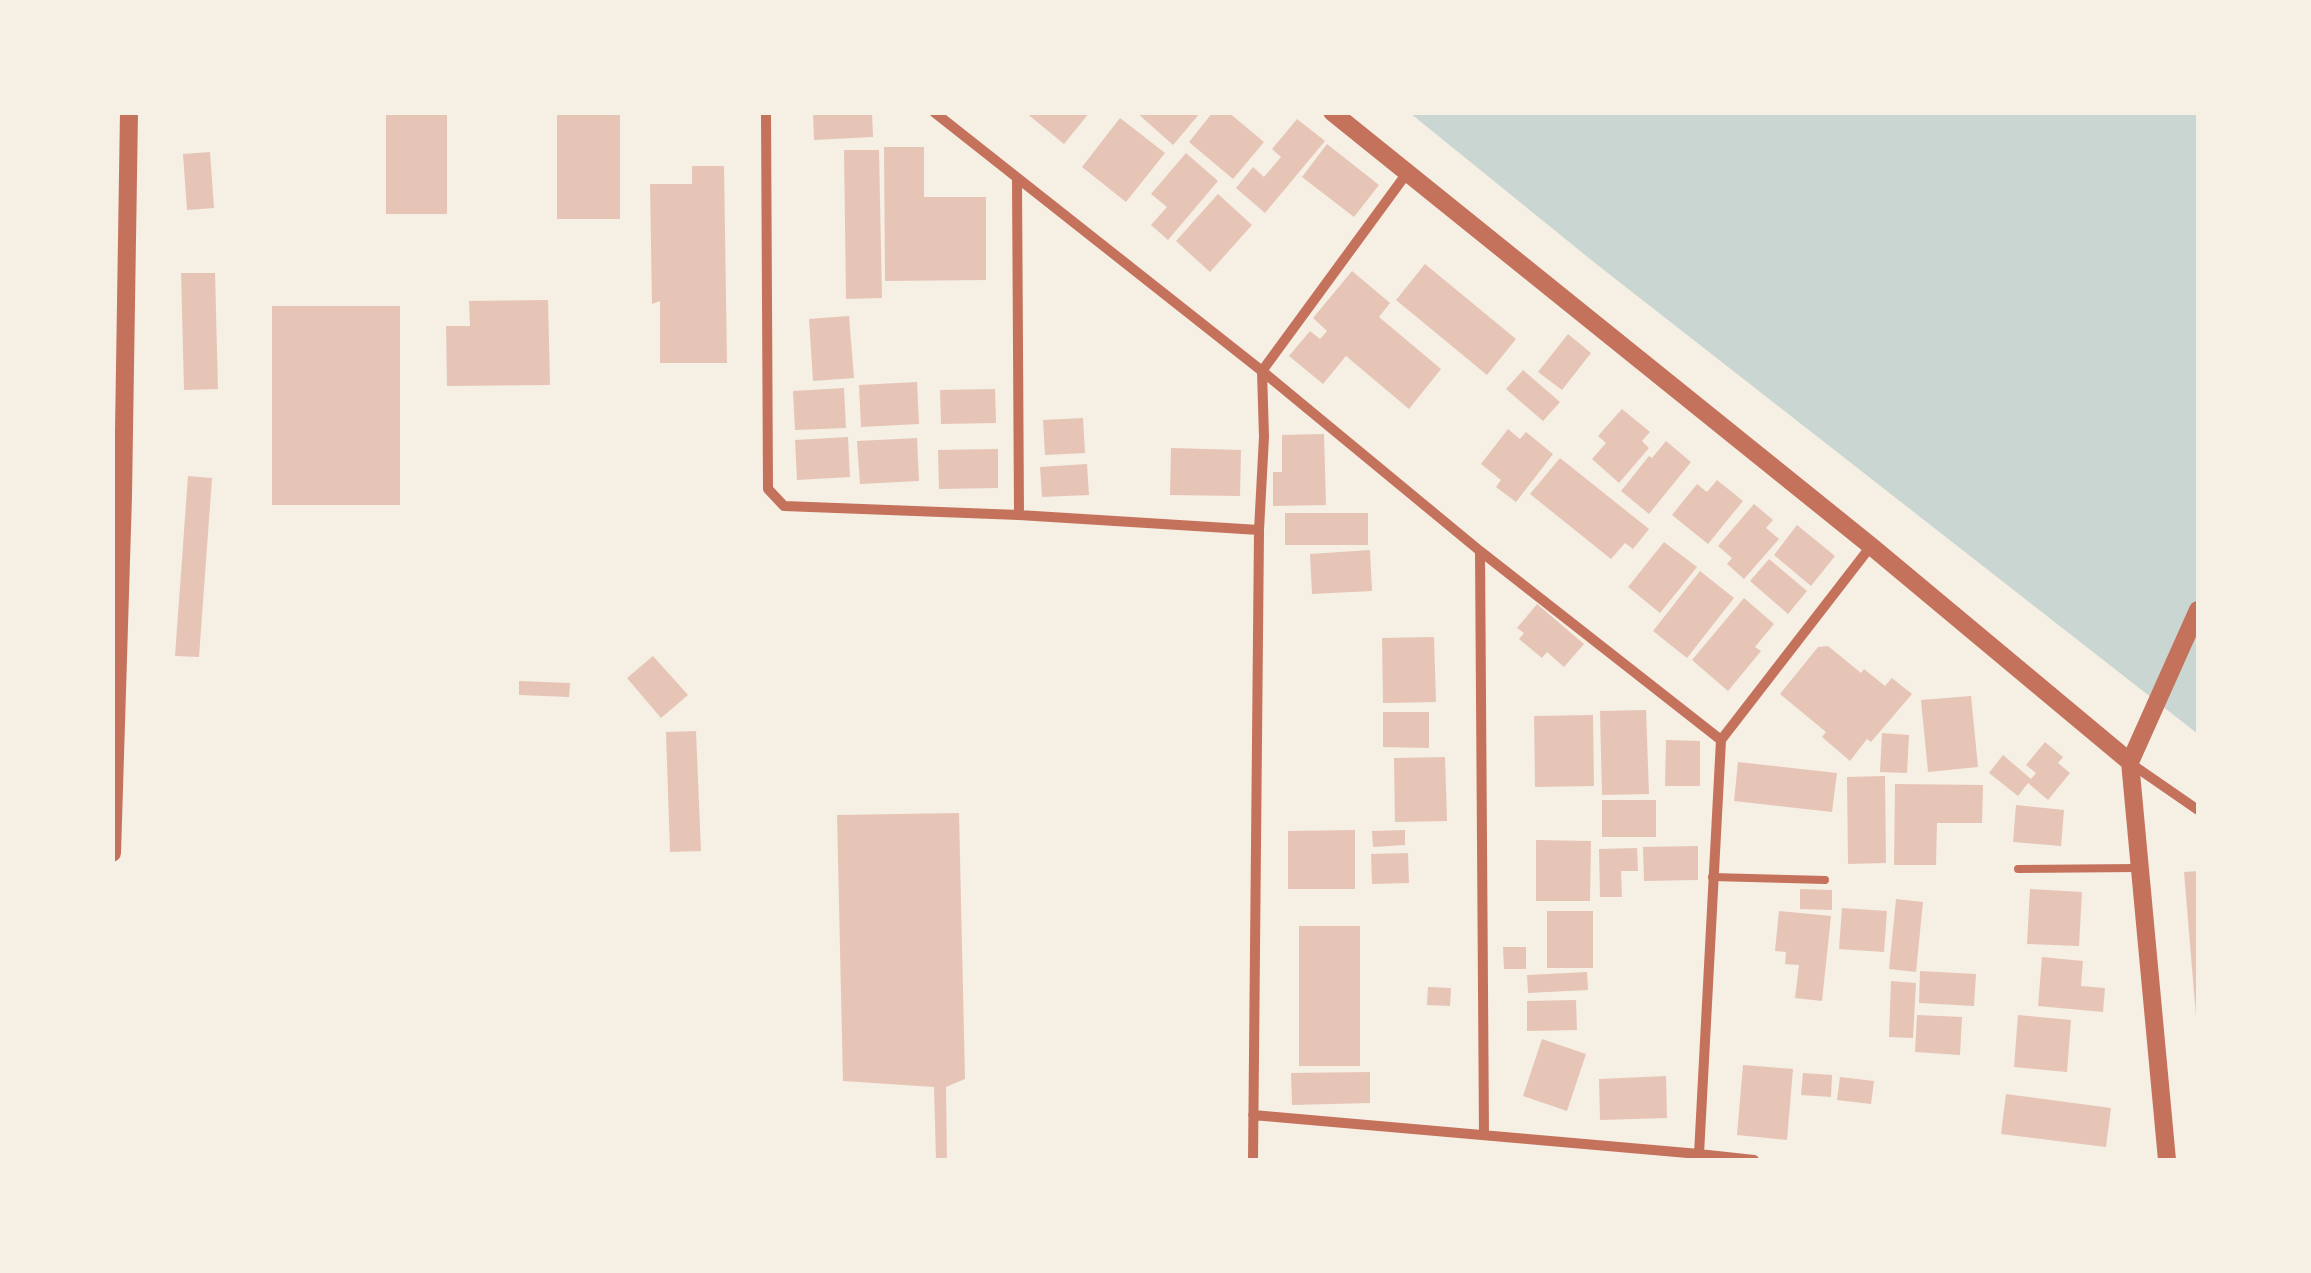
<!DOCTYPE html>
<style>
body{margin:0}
#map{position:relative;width:2311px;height:1273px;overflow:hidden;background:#f6efe4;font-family:Manrope,sans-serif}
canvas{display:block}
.frame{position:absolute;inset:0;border:115px solid #f6efe4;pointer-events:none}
</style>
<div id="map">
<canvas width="2311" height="1273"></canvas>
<div class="frame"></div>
</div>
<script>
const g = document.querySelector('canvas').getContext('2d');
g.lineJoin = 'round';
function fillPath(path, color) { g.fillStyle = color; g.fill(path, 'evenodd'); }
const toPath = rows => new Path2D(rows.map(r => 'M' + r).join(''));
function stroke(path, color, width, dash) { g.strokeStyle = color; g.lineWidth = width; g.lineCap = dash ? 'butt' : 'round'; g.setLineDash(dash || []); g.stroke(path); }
fillPath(toPath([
 [1410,113,2198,113,2198,734,1595,263]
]), '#c9d6d2');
fillPath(toPath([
 [386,112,447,112,447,214,386,214],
 [557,112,620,112,620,219,557,219],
 [813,112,872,112,873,137,814,140],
 [1025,112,1090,112,1064,144],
 [1136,112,1201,112,1173,145],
 [1213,112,1228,112,1264,142,1233,179,1189,142],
 [1120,118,1165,153,1126,202,1082,167],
 [1297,119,1325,141,1265,213,1236,188,1253,167,1264,177,1281,157,1272,149],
 [1327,144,1379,185,1354,217,1302,177],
 [884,147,924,147,924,197,986,197,986,280,885,281],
 [844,150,879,150,882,298,846,299],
 [210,152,214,208,187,210,183,154],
 [1186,153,1218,181,1168,240,1151,225,1167,207,1151,194],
 [692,166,724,166,727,363,660,363,660,301,652,304,650,184,692,184],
 [1218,194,1252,225,1210,272,1176,241],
 [1425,264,1516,339,1487,375,1396,300],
 [1352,271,1390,303,1379,317,1441,369,1409,409,1346,356,1323,384,1289,356,1310,331,1320,339,1327,331,1313,318],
 [181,273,215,273,218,389,184,390],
 [548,300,550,385,447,386,446,326,470,326,469,301],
 [272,306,400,306,400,505,272,505],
 [849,316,854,378,813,381,809,319],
 [1568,334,1591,353,1562,390,1538,372],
 [1523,370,1560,402,1543,421,1506,389],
 [917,382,919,424,861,427,859,385],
 [844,388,846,428,795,430,793,391],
 [995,389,996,423,941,424,940,390],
 [1622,409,1650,432,1642,441,1649,448,1619,483,1592,459,1606,443,1598,436],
 [1083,418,1085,453,1045,455,1043,420],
 [1508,429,1520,439,1526,432,1553,454,1516,502,1496,487,1501,480,1481,464],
 [1324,434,1326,505,1273,506,1273,472,1282,472,1282,435],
 [848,437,850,477,797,480,795,440],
 [917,438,919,481,860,484,857,441],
 [1666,441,1691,462,1649,514,1621,491,1649,456,1652,458],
 [1171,448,1241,450,1240,496,1170,495],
 [998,449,998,488,939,489,938,450],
 [1560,458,1649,529,1633,549,1625,543,1611,559,1530,494],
 [1087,464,1089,495,1042,497,1040,467],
 [188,476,212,478,199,657,175,656],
 [1717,480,1743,501,1708,544,1672,515,1697,484,1707,492],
 [1754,504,1773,520,1766,528,1779,539,1744,579,1727,564,1732,558,1718,546],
 [1285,513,1368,513,1368,545,1285,545],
 [1797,525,1835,556,1811,586,1774,555],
 [1664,542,1697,567,1660,613,1628,587],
 [1370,550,1372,591,1312,594,1310,554],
 [1769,559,1807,591,1788,614,1750,581],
 [1700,571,1734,598,1687,658,1653,631],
 [1744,598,1774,624,1755,647,1761,651,1728,691,1692,660],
 [1537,604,1584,644,1564,667,1547,652,1542,658,1519,639,1524,633,1517,628],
 [1434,637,1436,702,1383,703,1382,638],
 [1828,646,1861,673,1864,669,1885,686,1892,678,1912,694,1871,742,1867,739,1850,761,1822,737,1826,732,1780,694,1818,647],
 [653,656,688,695,661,718,627,678],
 [519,681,570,683,569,697,519,695],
 [1971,696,1978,767,1928,772,1921,700],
 [1646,710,1649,794,1602,795,1600,711],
 [1383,712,1429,712,1429,748,1383,747],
 [1593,715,1594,786,1535,787,1534,716],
 [696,731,701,851,670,852,666,732],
 [1882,733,1909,735,1907,773,1880,772],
 [1666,740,1700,741,1700,786,1665,786],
 [2045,742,2063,757,2058,763,2070,773,2048,800,2028,783,2018,796,1989,773,2003,755,2031,779,2036,773,2026,765],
 [1445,757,1447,821,1395,822,1394,758],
 [1738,762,1837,773,1832,812,1734,801],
 [1885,776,1886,863,1848,864,1847,777],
 [1895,784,1983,785,1982,823,1937,823,1936,865,1894,865],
 [1602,800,1656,800,1656,837,1602,837],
 [2016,805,2064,810,2061,846,2013,842],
 [959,813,965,1079,946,1087,947,1160,936,1160,934,1087,843,1081,837,815],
 [1355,830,1355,889,1288,889,1288,831],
 [1405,830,1405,845,1373,847,1372,831],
 [1536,840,1591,841,1590,901,1536,901],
 [1698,846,1698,880,1644,881,1643,847],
 [1637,848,1638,871,1621,871,1622,897,1600,897,1599,849],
 [1408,853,1409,883,1372,884,1371,854],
 [2198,871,2198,1016,2196,1016,2184,872],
 [1800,889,1832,890,1832,910,1800,909],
 [2030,889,2082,892,2079,946,2027,944],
 [1896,899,1923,902,1916,972,1889,969],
 [1842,908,1887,911,1884,952,1839,949],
 [1547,911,1593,911,1593,968,1547,968],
 [1779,911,1831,916,1822,1001,1795,998,1799,965,1785,964,1786,952,1775,951],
 [1299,926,1360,926,1360,1066,1299,1066],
 [1503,947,1526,947,1526,969,1504,969],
 [2042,957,2083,961,2081,986,2105,988,2103,1012,2038,1006],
 [1920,971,1976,974,1974,1006,1919,1003],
 [1587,972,1588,990,1528,993,1527,975],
 [1891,981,1916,983,1913,1038,1889,1037],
 [1428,987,1451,988,1450,1006,1427,1005],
 [1576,1000,1577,1030,1527,1031,1527,1001],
 [1917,1015,1962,1017,1960,1055,1915,1052],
 [2018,1015,2071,1020,2067,1072,2014,1067],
 [1542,1039,1586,1054,1567,1111,1523,1096],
 [1743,1065,1793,1069,1787,1140,1737,1135],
 [1370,1072,1370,1103,1292,1105,1291,1073],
 [1803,1073,1832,1075,1831,1097,1801,1095],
 [1666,1076,1667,1118,1600,1120,1599,1079],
 [1840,1077,1874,1081,1871,1104,1837,1100],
 [2006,1094,2111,1108,2106,1147,2001,1134]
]), '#e6c5b7');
stroke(toPath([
 [2018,869,2137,868],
 [1712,877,1825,880]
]), '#c5725c', 8);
stroke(toPath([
 [766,112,768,489,784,506,1019,515,1259,530],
 [934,112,1262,371,1480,551,1721,740],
 [1017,181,1019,515],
 [1480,551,1484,1134],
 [2130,763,2198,810],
 [1253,1115,1699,1154,1721,740,1871,546],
 [1699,1154,1754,1160],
 [1253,1160,1259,530,1264,437,1262,371,1407,173]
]), '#c5725c', 10);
stroke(toPath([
 [1332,112,1871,546,2130,762],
 [112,853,123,496,129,112],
 [2167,1160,2130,762,2198,610]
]), '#c5725c', 18);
</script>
